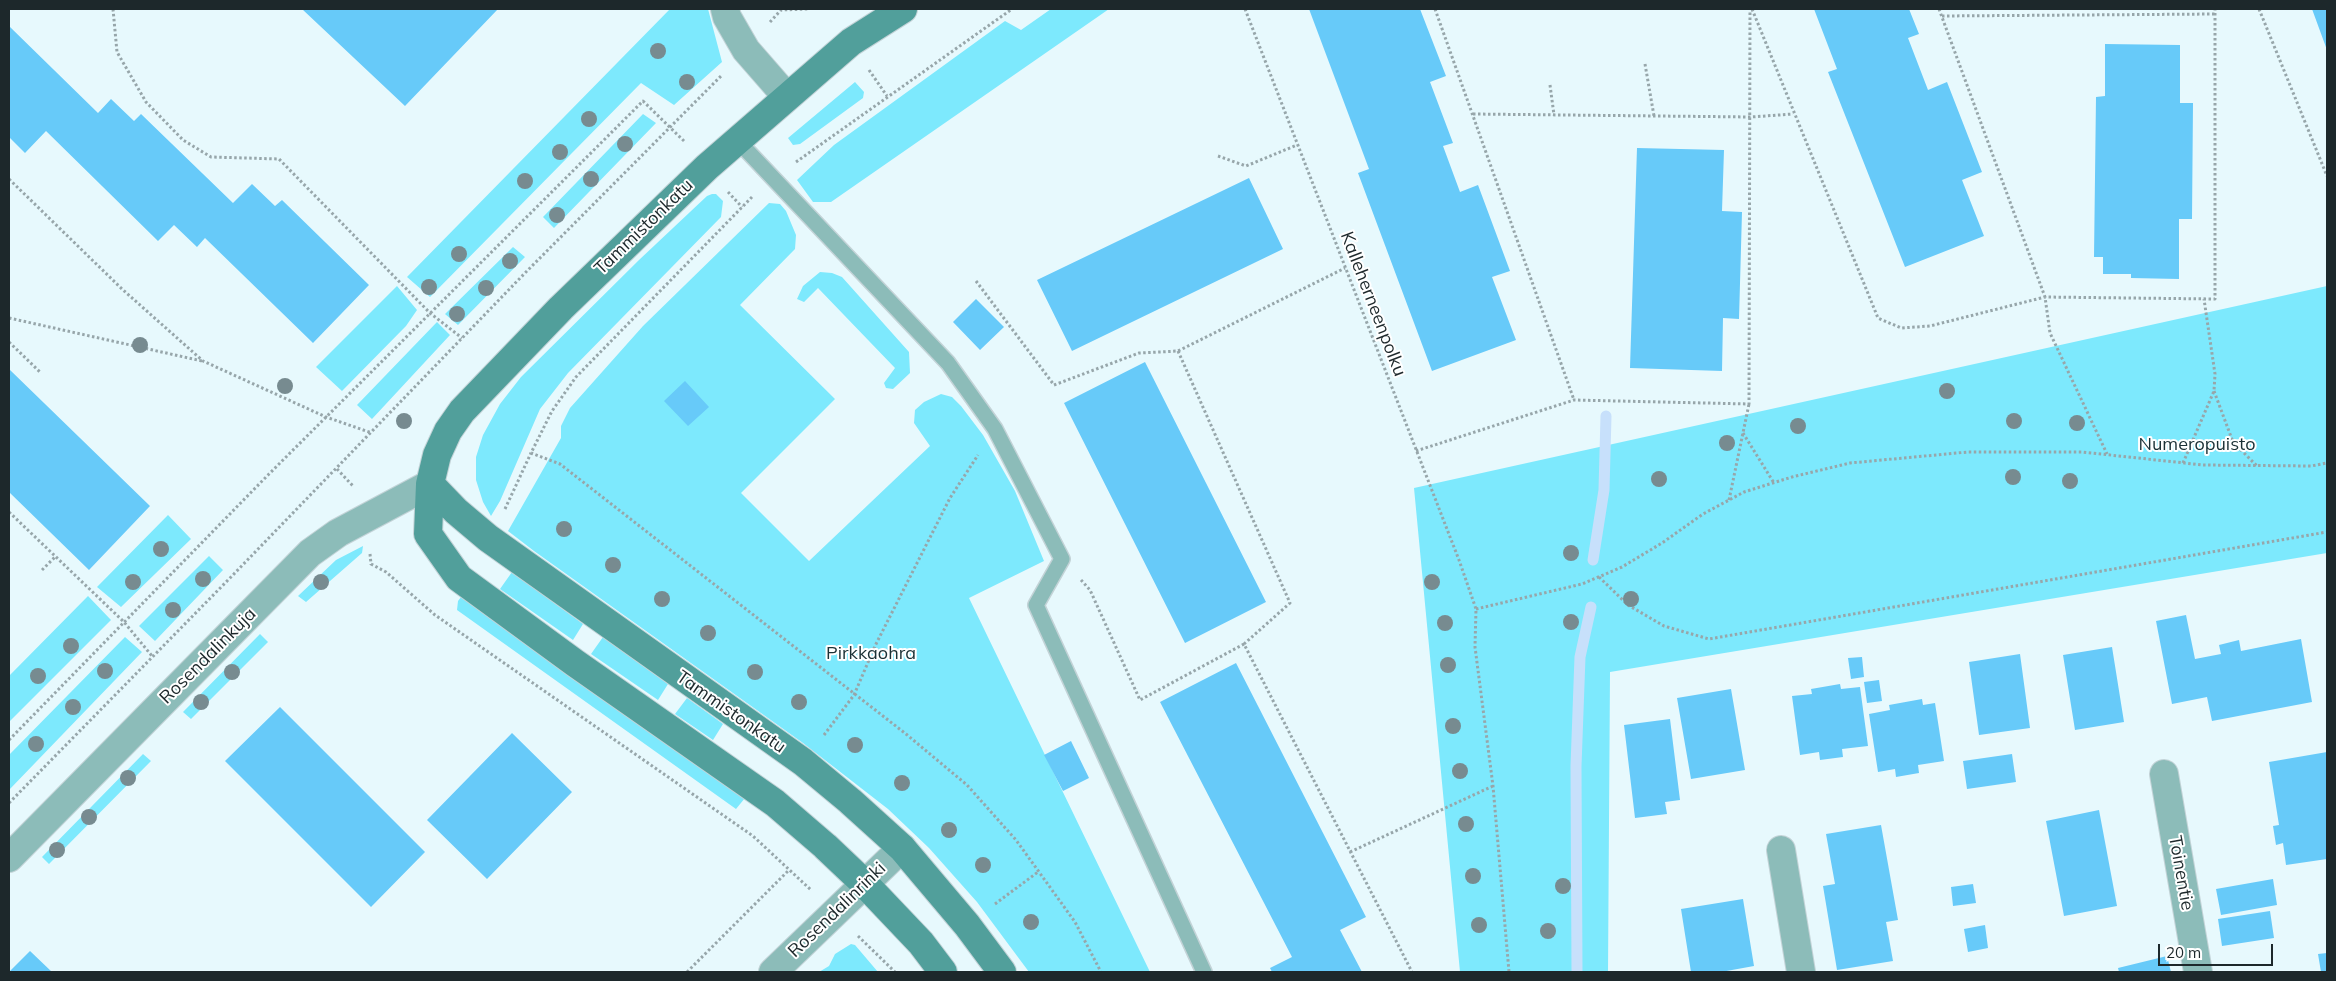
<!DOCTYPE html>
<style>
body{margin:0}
#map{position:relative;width:2336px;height:981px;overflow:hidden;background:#e7f9fd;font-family:Mulish,sans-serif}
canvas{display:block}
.frame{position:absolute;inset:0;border:10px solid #1d282b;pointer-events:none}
.scale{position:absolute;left:2158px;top:944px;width:115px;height:22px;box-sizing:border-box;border:2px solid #1d282b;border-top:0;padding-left:6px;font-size:15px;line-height:18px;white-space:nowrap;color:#1d282b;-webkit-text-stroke:4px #fff;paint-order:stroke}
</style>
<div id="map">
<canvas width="2336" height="981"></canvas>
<div class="frame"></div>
<div class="scale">20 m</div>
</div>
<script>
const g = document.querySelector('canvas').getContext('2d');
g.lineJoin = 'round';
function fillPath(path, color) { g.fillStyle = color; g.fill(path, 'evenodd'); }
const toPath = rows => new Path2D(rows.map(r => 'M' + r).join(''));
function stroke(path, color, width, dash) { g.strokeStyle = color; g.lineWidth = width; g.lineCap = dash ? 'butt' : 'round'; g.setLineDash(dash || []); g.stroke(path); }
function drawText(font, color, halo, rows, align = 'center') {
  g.font = font + ' Mulish,sans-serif'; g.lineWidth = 4; g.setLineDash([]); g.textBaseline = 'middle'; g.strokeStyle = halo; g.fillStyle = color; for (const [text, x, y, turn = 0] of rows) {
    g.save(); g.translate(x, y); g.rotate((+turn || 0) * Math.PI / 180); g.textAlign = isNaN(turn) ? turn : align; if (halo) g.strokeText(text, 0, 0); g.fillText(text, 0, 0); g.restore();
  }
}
fillPath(toPath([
 [670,9,708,9,722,62,674,105,641,83,430,297,407,277],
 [1051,9,1109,9,831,202,813,202,797,180,834,145,1005,21,1021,30],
 [855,82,864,92,863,98,800,144,793,145,788,138],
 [643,114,656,123,554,228,543,217],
 [712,194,716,194,723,201,721,217,568,373,540,409,500,501,491,516,483,502,476,480,476,457,483,435,500,404,521,377,639,260,707,196],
 [769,203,780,204,786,211,796,235,795,249,740,305,835,399,741,493,809,561,930,446,914,423,915,410,924,402,941,394,952,397,961,406,983,435,1015,491,1044,561,969,598,1150,972,1029,972,977,902,929,848,888,809,803,743,534,551,508,531,561,438,561,426,570,408,643,326],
 [513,247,525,257,458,325,445,314],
 [820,272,832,273,842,277,909,352,910,373,893,389,886,388,884,383,895,368,818,288,804,302,797,299,803,286],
 [397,286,417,310,406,326,342,391,316,367],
 [2327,286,2327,553,1610,672,1608,972,1460,972,1414,488],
 [437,322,450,335,372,419,357,405],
 [168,515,191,539,121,607,97,587],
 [363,546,362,553,306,602,298,596,336,560],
 [209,556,223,570,155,641,139,626],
 [512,572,583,624,573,640,500,589],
 [88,596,111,620,9,722,9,676],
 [461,597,745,798,736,809,457,610,458,601],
 [260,634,268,642,191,719,183,712],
 [125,637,142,652,9,790,9,755],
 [603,637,668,684,658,700,591,654],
 [687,698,723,724,713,740,675,714],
 [143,754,151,761,49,864,42,857],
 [851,944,855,945,878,972,819,972,829,966,835,954]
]), '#7de9fd');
stroke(toPath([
 [1593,560,1604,490,1606,416],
 [1577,972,1576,766,1580,657,1591,607]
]), '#c7e0fb', 11);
fillPath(toPath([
 [302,9,498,9,405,106],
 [1309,9,1420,9,1446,76,1430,82,1453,143,1443,146,1460,192,1478,185,1510,271,1492,277,1516,340,1432,371,1358,173,1369,169],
 [1814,9,1909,9,1919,34,1908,38,1928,90,1947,82,1982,172,1962,180,1984,236,1905,267,1828,72,1837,69],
 [2312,9,2327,9,2327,50],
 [9,26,98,113,111,99,134,121,141,114,233,203,252,184,275,206,282,200,369,285,313,343,205,238,197,247,174,225,158,241,46,131,25,153,9,137],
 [2105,44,2180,45,2180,103,2193,103,2192,219,2179,219,2179,279,2131,278,2131,274,2103,274,2103,257,2094,257,2096,97,2105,96],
 [1637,148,1724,150,1722,211,1742,212,1739,319,1723,318,1722,371,1630,368],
 [1249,178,1283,249,1072,351,1037,280],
 [976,299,1004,327,980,350,953,322],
 [1145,362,1266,602,1185,643,1064,403],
 [9,369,150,506,89,570,9,492],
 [685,381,709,407,688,426,664,401],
 [2186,615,2195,659,2221,654,2219,645,2239,640,2241,651,2301,639,2312,702,2212,721,2207,697,2172,704,2156,621],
 [2112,647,2124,722,2075,730,2063,655],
 [2020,654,2030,728,1979,735,1969,662],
 [1862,657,1864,677,1851,679,1848,658],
 [1236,663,1366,917,1340,930,1362,972,1272,972,1270,968,1292,957,1160,702],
 [1879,680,1882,701,1867,703,1864,682],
 [1840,684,1841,689,1860,687,1868,746,1842,749,1843,757,1820,760,1819,752,1800,755,1792,696,1812,694,1811,689],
 [1731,689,1745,770,1691,779,1677,698],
 [1922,699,1923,705,1935,703,1944,761,1918,765,1919,773,1896,777,1895,769,1878,772,1869,714,1890,710,1889,705],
 [280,707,425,852,371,907,225,761],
 [1670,719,1680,800,1665,802,1667,814,1635,818,1624,725],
 [512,733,572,792,487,879,427,820],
 [1071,741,1089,778,1063,791,1044,755],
 [2327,752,2327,859,2286,865,2283,843,2276,845,2273,826,2279,825,2269,762],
 [2012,754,2016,782,1967,789,1963,761],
 [2099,810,2117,906,2064,916,2046,821],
 [1881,825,1898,920,1886,922,1893,961,1837,970,1823,886,1835,884,1826,834],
 [2273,879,2277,905,2221,915,2216,889],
 [1973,884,1976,903,1953,906,1951,887],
 [1743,899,1754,966,1721,972,1691,972,1681,909],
 [2270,911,2274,938,2222,946,2218,919],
 [1985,925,1988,948,1968,952,1964,929],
 [30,951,52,972,9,972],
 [2327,953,2327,972,2321,972,2318,954],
 [2167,956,2171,972,2119,972,2118,968]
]), '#67caf9');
const lane = toPath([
 [737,140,948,363,995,429,1062,559,1036,605,1204,972]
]);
const street = toPath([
 [725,9,727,17,746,50,787,97],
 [2164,774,2198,972],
 [1781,850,1801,972],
 [9,858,310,553,338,533,430,484],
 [773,972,902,848]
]);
const secondary = toPath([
 [903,9,851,42,707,167,561,308,462,411,448,431,437,455,430,484,428,534,459,578,575,663,775,803,825,846,864,883,921,943,943,972],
 [430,484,456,511,488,538,803,762,850,801,902,848,967,925,1002,972]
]);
stroke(lane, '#c3d3d7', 18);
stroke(street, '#c3d3d7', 30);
stroke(secondary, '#c3d3d7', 30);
stroke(toPath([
 [113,9,117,52,146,102,183,140,211,157,279,159,430,313,462,338],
 [1245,9,1459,560,1476,609,1475,647,1493,786,1509,972],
 [1435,9,1574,400],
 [1752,9,1878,318,1901,328,1930,326,2045,297,2215,299,2215,9],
 [1939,9,2045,297,2050,333,2107,454],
 [2259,9,2327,176],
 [1942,16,2215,14],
 [770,22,781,10,808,9],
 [1645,64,1654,116],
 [869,70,887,96],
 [1550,85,1554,115],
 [1473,114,1751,117,1793,114],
 [1218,156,1246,166,1297,145],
 [796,162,1012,9],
 [9,179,122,289,203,361,326,417,372,433],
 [728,192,742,207],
 [752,197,576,377,552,411,531,453,560,464,906,734,967,785,1016,840,1075,922,1101,972],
 [976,281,1054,385,1139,353,1178,351,1345,268],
 [9,318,202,361],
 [9,342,40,372],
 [1178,351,1290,603,1244,644,1412,972],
 [2214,391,2233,442,2257,466],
 [1743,433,1774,483],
 [1416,451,1574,400,1749,404,1750,9],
 [2183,463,2214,391,2215,374,2204,299],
 [337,469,353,486],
 [1729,500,1749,404],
 [505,509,531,453],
 [9,512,124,622,152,656],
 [370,554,371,564,386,572,435,615,753,836,811,890],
 [42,570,56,556],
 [1599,577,1628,605,1664,626,1709,639,2327,532],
 [1081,580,1090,590,1140,700,1244,644],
 [1476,609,1582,584,1622,567,1662,543,1703,514,1744,492,1792,477,1850,463,1968,452,2082,452,2203,465,2311,466,2327,463],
 [824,735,854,695,875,646,950,498,978,455],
 [9,740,268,475,643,101,685,142],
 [9,803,231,577,525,273,722,75],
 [1350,852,1493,786],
 [995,904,1038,872],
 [858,936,895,972],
 [687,972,789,870]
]), '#97a6aa', 3, [2.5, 2.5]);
stroke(lane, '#8cbcb9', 15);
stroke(street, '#8cbcb9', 28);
stroke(secondary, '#519f9b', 28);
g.fillStyle = '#778b90';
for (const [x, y] of [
 [658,51],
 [687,82],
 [589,119],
 [625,144],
 [560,152],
 [591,179],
 [525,181],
 [557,215],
 [459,254],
 [510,261],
 [429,287],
 [486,288],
 [457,314],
 [140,345],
 [285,386],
 [1947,391],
 [404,421],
 [2014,421],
 [2077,423],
 [1798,426],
 [1727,443],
 [2013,477],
 [1659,479],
 [2070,481],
 [564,529],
 [161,549],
 [1571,553],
 [613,565],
 [203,579],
 [133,582],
 [321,582],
 [1432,582],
 [662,599],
 [1631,599],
 [173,610],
 [1571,622],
 [1445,623],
 [708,633],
 [71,646],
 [1448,665],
 [105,671],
 [232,672],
 [755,672],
 [38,676],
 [201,702],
 [799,702],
 [73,707],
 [1453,726],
 [36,744],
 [855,745],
 [1460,771],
 [128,778],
 [902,783],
 [89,817],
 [1466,824],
 [949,830],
 [57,850],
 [983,865],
 [1473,876],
 [1563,886],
 [1031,922],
 [1479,925],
 [1548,931]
]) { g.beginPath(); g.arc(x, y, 8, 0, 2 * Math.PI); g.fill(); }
drawText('18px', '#1d282b', '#fff', [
 ["Tammistonkatu",644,227,-44],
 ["Kalleherneenpolku",1373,304,69],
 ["Rosendalinkuja",208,656,-45],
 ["Tammistonkatu",731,712,35],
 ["Toinentie",2181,873,80],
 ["Rosendalinrinki",837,910,-44]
]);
drawText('18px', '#1b3136', '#fff', [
 ["Numeropuisto",2197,445],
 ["Pirkkaohra",871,654]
]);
</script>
